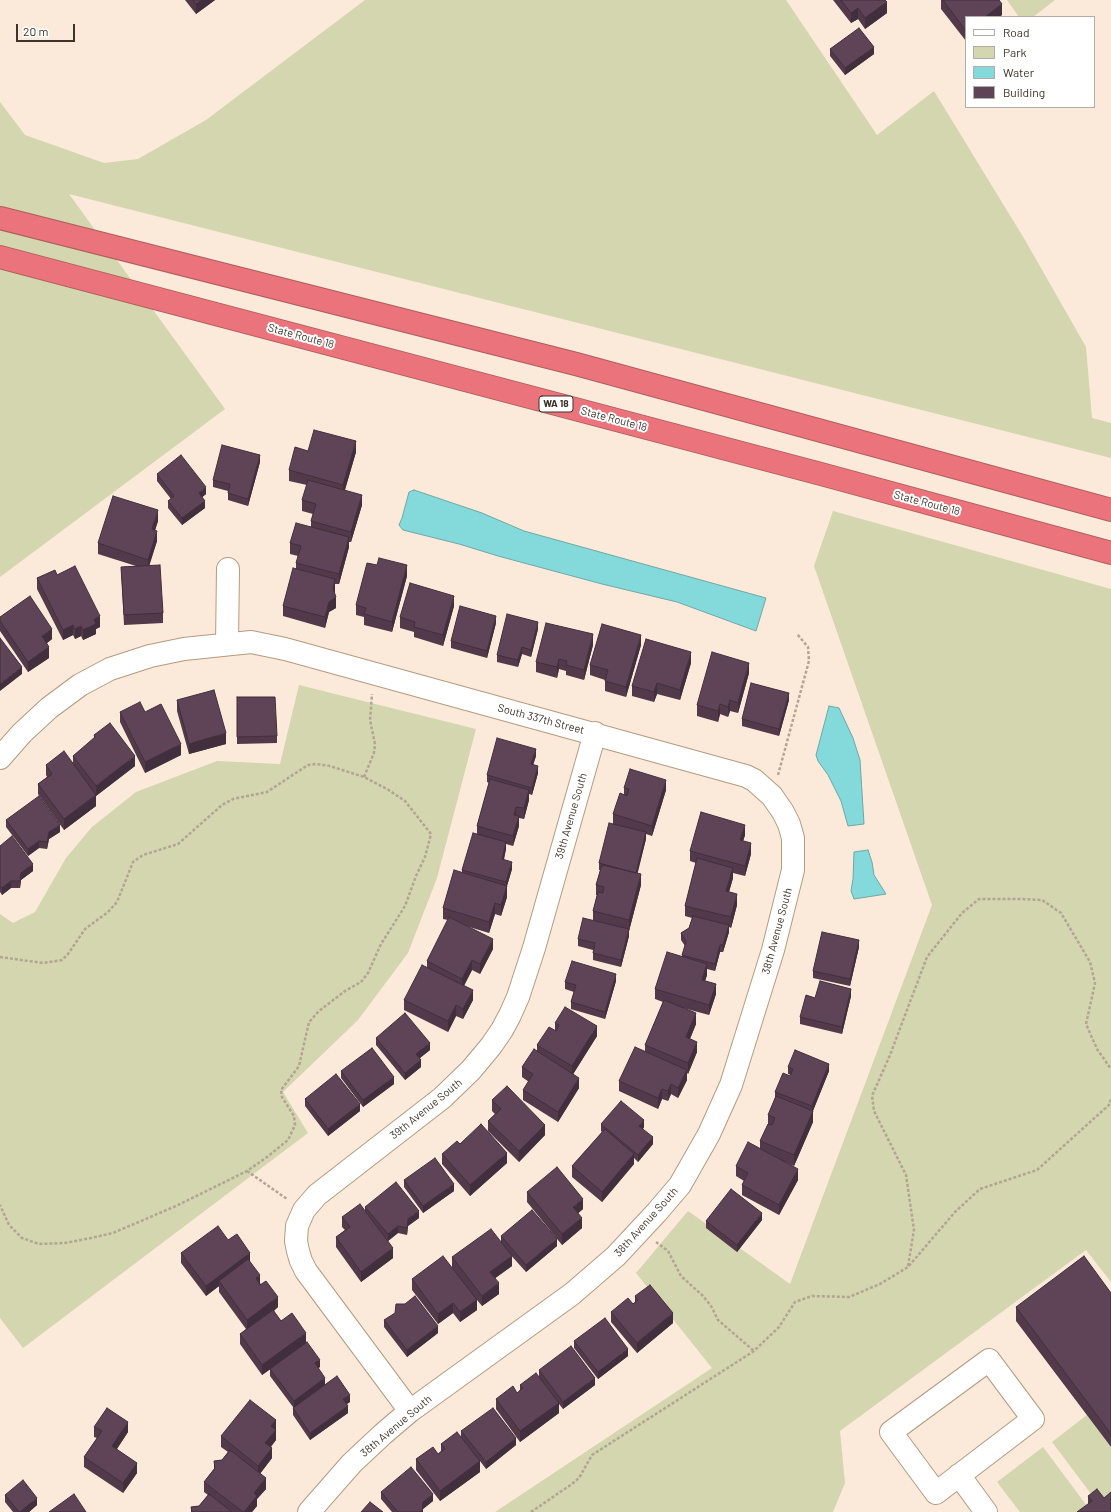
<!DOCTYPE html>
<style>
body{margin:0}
#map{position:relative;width:1111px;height:1512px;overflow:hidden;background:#fbead9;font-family:Barlow,sans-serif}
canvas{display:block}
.legend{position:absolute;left:965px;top:16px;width:130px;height:92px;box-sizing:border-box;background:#fff;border:1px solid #b2ada9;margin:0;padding:5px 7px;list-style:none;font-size:12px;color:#3e3328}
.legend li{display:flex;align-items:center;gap:8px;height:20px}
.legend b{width:20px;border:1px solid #b2ada9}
.scale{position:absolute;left:16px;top:24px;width:59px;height:18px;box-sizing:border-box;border:2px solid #3e3328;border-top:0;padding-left:5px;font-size:12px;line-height:14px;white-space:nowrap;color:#3e3328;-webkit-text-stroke:3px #fff;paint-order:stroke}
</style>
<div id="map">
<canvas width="1111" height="1512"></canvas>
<ul class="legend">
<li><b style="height:5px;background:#fff"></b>Road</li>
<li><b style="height:11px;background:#d3d6ae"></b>Park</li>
<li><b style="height:11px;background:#84d9db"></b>Water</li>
<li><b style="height:11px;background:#5f4357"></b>Building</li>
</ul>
<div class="scale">20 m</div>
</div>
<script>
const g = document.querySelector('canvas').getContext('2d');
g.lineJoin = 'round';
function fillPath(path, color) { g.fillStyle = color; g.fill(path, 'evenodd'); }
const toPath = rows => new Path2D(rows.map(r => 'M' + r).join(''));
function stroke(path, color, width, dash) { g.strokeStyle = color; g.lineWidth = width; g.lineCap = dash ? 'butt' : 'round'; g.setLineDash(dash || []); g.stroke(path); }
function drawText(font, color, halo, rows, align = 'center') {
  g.font = font + ' Barlow,sans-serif'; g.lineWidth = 4; g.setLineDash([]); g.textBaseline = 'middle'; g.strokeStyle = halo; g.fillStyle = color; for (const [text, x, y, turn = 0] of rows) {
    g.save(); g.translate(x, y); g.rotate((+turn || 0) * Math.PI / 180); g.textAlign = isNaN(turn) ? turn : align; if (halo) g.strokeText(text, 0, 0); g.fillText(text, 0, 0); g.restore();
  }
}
fillPath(toPath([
 [365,0,786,0,877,135,934,91,1025,240,1086,347,1092,418,1111,423,1111,458,69,194,225,409,0,577,0,102,25,135,104,163,138,159,206,120],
 [1007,0,1055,0,1033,17,1019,17],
 [833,511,1111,589,1111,1282,1086,1250,840,1431,845,1483,833,1512,495,1512,712,1368,636,1273,688,1211,790,1284,932,905,814,566],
 [299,685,476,729,437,878,408,953,358,1020,283,1092,308,1133,23,1348,0,1318,0,914,13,923,35,912,66,858,92,827,136,792,217,761,280,764],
 [1087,1415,1111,1447,1111,1506,1104,1511,1052,1442],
 [1043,1447,1087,1506,1079,1512,1020,1512,997,1482]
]), '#d3d6ae');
const water = toPath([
 [414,490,482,513,524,531,766,598,756,631,677,602,602,584,498,556,459,544,403,530,399,525,402,518,409,492,414,490],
 [829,706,839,708,853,738,860,760,864,824,848,826,841,801,828,775,818,761,816,755,829,706],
 [868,850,872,862,874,875,886,894,854,899,851,891,853,879,854,852,868,850]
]);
fillPath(water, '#84d9db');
stroke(water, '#6fa7a5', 1);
const minor = toPath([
 [227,644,228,569],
 [0,758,22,733,49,708,80,685,110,669,150,656,184,649,251,642,285,649,746,776,754,780,772,796,783,812,789,824,793,838,793,870,773,950,731,1085,709,1134,680,1185,657,1212,616,1256,572,1294,410,1411,383,1434,352,1463,309,1512],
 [989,1360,1033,1419,936,1493,891,1432,989,1360],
 [410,1411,306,1271,301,1261,298,1251,296,1241,297,1226,304,1210,317,1195,442,1098,471,1070,491,1046,502,1030,510,1015,518,997,534,948,595,733],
 [959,1475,986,1512]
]);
const highway = toPath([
 [0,218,576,364,1111,510],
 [0,257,821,474,1111,553]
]);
stroke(minor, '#b59b80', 24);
stroke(highway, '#ae5d5e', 24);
stroke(toPath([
 [778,775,809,661,808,647,797,634],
 [364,777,374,753,375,744,370,720,372,694],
 [0,957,43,963,62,960,68,954,85,929,108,912,117,902,133,862,143,855,178,844,222,805,233,799,267,792,308,765,316,764,330,766,364,777,387,789,405,801,431,834,425,857,416,876,405,906,381,944,368,973,361,982,345,991,319,1011,309,1022,299,1066,281,1090,282,1097,294,1116,295,1125,288,1140,267,1157,247,1171,176,1206,113,1233,91,1238,65,1243,39,1244,22,1238,9,1225,0,1205],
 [247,1171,287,1199],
 [656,1242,668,1251,681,1276,703,1296,711,1306,718,1320,754,1351],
 [908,1266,914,1230,906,1175,874,1111,872,1096,890,1055,927,957,962,913,979,899,1021,899,1042,900,1061,913,1090,962,1095,983,1086,1024,1097,1049,1111,1069],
 [531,1512,572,1484,579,1478,592,1455,754,1351,779,1327,795,1302,812,1296,849,1297,880,1284,908,1267,955,1212,980,1189,1037,1170,1110,1104,1111,1098]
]), '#b3a495', 2.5, [3, 2]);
stroke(minor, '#fff', 22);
stroke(highway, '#eb737b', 22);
fillPath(toPath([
 [185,0,215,0,196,14],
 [833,0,885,0,887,13,865,29,858,19,851,23],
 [941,0,999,0,1002,15,999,17,966,17,966,41,941,9],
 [830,49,874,54,845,75,830,56],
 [308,451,356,452,345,490,362,505,351,542,349,542,349,547,339,584,335,584,335,593,336,608,329,612,325,628,283,616,283,606,296,568,296,563,298,556,290,554,290,543,311,527,311,521,313,514,302,511,302,500,307,485,289,481,289,470],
 [260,462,248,506,228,500,228,491,213,487,213,480],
 [157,474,206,494,202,497,205,508,182,525,168,508,168,501,171,499,157,481],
 [158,521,155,530,157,541,149,565,163,613,163,623,124,625,121,567,136,566,98,554,98,543],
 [57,575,100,627,96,629,96,634,83,640,81,636,75,639,73,635,63,640,37,589,37,578],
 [407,576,392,632,364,625,364,617,356,615,356,605],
 [454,606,443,646,414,637,414,632,400,628,400,617],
 [0,617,52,639,47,643,49,658,28,672,0,631],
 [496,623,487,658,451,648,451,641],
 [538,629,531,657,522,654,518,667,497,662,497,655],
 [593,645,584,680,566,675,566,671,559,669,557,678,536,672,536,662],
 [641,645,626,697,605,691,605,680,590,675,590,665],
 [691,663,680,700,657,694,654,702,632,696,632,686],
 [749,673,738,713,730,711,728,717,720,714,718,722,697,716,697,705],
 [237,697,277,736,277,743,237,744],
 [177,700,226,744,189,754,177,711],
 [789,700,779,736,742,726,742,719],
 [120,712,145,712,181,755,145,773,120,722],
 [94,735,135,766,96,796,96,806,64,830,38,794,38,784,47,777,46,775,46,765,73,763,73,756,94,739],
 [536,756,533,765,538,773,532,795,529,794,529,800,524,819,519,818,519,826,513,846,506,844,506,849,504,860,512,869,507,886,507,897,501,916,495,914,489,933,466,926,493,949,480,974,472,970,464,986,473,1000,463,1019,456,1016,448,1032,404,1010,404,1000,427,968,427,961,448,920,443,919,443,908,462,873,462,870,477,835,477,826,489,783,487,782,487,775],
 [624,788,666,790,652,836,646,834,646,839,637,873,641,885,629,931,629,930,629,936,621,967,593,960,593,950,578,946,578,939,593,920,593,911,597,895,596,895,596,885,600,870,599,870,599,863,613,824,613,814,624,795],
 [6,820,60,832,49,839,47,849,39,848,28,856,6,827],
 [745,835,743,841,751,854,745,876,733,873,733,878,729,892,737,905,731,928,729,927,729,932,723,952,720,952,715,971,707,969,707,975,705,981,716,994,709,1015,683,1008,696,1024,690,1039,697,1052,688,1074,687,1073,687,1080,678,1098,671,1094,668,1101,662,1099,658,1109,619,1091,619,1081,645,1051,645,1045,663,1002,655,999,655,989,682,956,685,946,681,940,681,933,689,928,692,918,685,916,685,906,696,863,690,861,690,851],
 [0,846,33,871,21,880,20,888,11,888,2,895,0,892],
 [859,947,850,986,813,978,813,971],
 [616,981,605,1019,571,1009,571,1002,574,992,565,989,565,982],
 [851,996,842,1034,800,1024,800,1017],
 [555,1023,597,1036,573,1074,579,1088,558,1122,523,1100,523,1090,529,1082,522,1077,522,1067,537,1051,537,1045,555,1031],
 [376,1038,430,1050,420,1058,421,1067,405,1080,376,1045],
 [788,1067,829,1071,813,1111,813,1122,794,1166,784,1162,798,1180,779,1215,742,1195,742,1185,744,1181,736,1176,736,1166,760,1149,760,1141,768,1125,768,1115,775,1098,775,1092,791,1075,788,1074],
 [341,1071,394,1084,363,1107,341,1078],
 [305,1099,360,1111,328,1136,305,1106],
 [492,1100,545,1135,519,1162,488,1131,488,1121,495,1114,492,1111],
 [601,1124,644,1127,643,1129,653,1144,638,1162,634,1158,634,1164,602,1202,572,1177,572,1166,602,1132,601,1131],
 [460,1144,507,1163,470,1196,442,1164,442,1154],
 [404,1180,454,1191,423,1213,404,1187],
 [527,1192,583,1209,578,1213,582,1228,562,1245,527,1202],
 [365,1207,419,1218,408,1226,407,1235,398,1233,388,1241,393,1258,361,1282,336,1247,336,1237,345,1230,342,1227,342,1217,365,1211],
 [762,1220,737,1252,706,1228,706,1221],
 [501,1236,557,1246,526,1272,508,1252,512,1266,495,1278,499,1294,482,1306,477,1300,477,1310,460,1322,453,1313,438,1324,412,1290,412,1279,452,1267,452,1257,501,1242],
 [228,1240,250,1262,260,1283,278,1307,274,1311,281,1321,306,1343,320,1367,318,1368,325,1385,350,1402,347,1404,348,1413,310,1440,293,1415,293,1407,270,1376,270,1369,286,1358,262,1375,240,1344,240,1334,246,1329,219,1292,219,1286,206,1296,181,1263,181,1253],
 [1111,1293,1111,1447,1016,1321,1016,1307],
 [635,1296,673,1323,637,1353,611,1322,611,1312,633,1304,635,1302],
 [384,1320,438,1333,407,1357,384,1327],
 [574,1341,628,1356,598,1379,574,1348],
 [539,1370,595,1385,563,1409,559,1404,559,1413,520,1442,496,1409,496,1399,517,1393,520,1390,520,1385,539,1377],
 [276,1420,276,1440,271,1447,272,1458,260,1474,266,1489,257,1499,257,1506,252,1512,191,1512,191,1507,199,1506,208,1495,204,1492,204,1482,214,1469,214,1461,222,1460,228,1452,221,1447,221,1436],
 [94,1427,128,1432,117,1449,137,1473,123,1493,84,1467,84,1457,97,1438,94,1437],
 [461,1431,516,1445,486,1469,480,1461,480,1472,440,1501,416,1470,416,1459,438,1454,441,1451,441,1444,461,1437],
 [381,1492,433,1501,423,1509,423,1512,392,1512,381,1499],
 [5,1495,37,1505,29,1512,13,1512,5,1502],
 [1088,1496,1104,1498,1111,1512,1088,1504]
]), '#523a4b');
fillPath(toPath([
 [202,0,215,0,196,14,196,4],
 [887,2,887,13,865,29,865,18],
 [1002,4,1002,15,999,17,985,17],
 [858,8,858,19,851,23,851,13],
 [874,47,874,54,845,75,845,68],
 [356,441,356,452,343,496,343,485],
 [260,455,260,462,248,506,248,499],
 [206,487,206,494,199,500,199,493],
 [362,495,362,505,351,542,351,532],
 [205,501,205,508,182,525,182,518],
 [158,510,158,521,152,540,152,529],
 [157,531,157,541,148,570,148,560],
 [349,537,349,547,339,584,339,574],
 [407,565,407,576,392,632,392,622],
 [335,579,335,590,333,599,333,589],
 [454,596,454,606,443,646,443,635],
 [336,597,336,608,329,612,325,628,325,617,329,602],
 [100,616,100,627,96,629,96,634,83,640,83,630,94,619],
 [496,616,496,623,487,658,487,651],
 [538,622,538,629,531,657,531,650],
 [73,625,73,635,63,640,63,630],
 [81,626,81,636,75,639,75,629],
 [52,629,52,639,42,647,42,636],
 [593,634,593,645,584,680,584,670],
 [641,635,641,645,626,697,626,687],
 [49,647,49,658,28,672,28,662],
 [522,647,522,654,518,667,518,660],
 [691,652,691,663,680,700,680,690],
 [559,659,559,669,557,678,557,667],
 [749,663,749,673,738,713,738,703],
 [22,667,22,674,0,691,0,684],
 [657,683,657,694,654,702,654,692],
 [789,693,789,700,779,736,779,729],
 [730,700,730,711,728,717,728,707],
 [720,704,720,714,718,722,718,711],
 [226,733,226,744,189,754,189,744],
 [181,744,181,755,145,773,145,762],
 [536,749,536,756,531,771,531,764],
 [135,756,135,766,96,796,96,806,64,830,64,819,96,796,96,786],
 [538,766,538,773,532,795,532,788],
 [666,780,666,790,652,836,652,826],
 [529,790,529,800,524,819,524,808],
 [516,807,516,817,514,815],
 [519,816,519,826,513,846,513,836],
 [60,825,60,832,49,839,47,849,47,842,49,832],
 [745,825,745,835,740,851,740,840],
 [646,832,646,839,636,880,636,873],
 [39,841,39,848,28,856,28,849],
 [506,842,506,849,502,866,502,859],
 [751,843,751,854,745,876,745,866],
 [512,862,512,869,506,889,506,882],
 [33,864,33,871,21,880,20,888,20,881,21,873],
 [733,868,733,878,726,902,726,891],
 [641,874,641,885,629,931,629,920],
 [11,881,11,888,2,895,2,888],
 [507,886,507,897,501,916,501,905],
 [737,894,737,905,731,928,731,917],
 [495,903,495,914,489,933,489,922],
 [729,925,729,932,723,952,723,945],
 [629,929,629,936,621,967,621,960],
 [493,939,493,949,480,974,480,964],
 [859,940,859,947,850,986,850,979],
 [720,945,720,952,715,971,715,964],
 [472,960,472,970,462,989,462,979],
 [707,964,707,975,702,990,702,980],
 [616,974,616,981,605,1019,605,1012],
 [716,984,716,994,709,1015,709,1005],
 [851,989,851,996,842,1034,842,1027],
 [473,990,473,1000,463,1019,463,1009],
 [456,1005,456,1016,448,1032,448,1021],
 [696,1013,696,1024,686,1048,686,1037],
 [597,1026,597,1036,572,1076,572,1066],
 [697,1042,697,1052,688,1074,688,1063],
 [430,1043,430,1050,416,1061,416,1054],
 [421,1060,421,1067,405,1080,405,1073],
 [829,1064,829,1071,812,1113,812,1106],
 [687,1070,687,1080,678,1098,678,1088],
 [394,1077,394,1084,363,1107,363,1100],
 [579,1078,579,1088,558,1122,558,1112],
 [671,1084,671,1094,668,1101,668,1091],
 [662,1089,662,1099,658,1109,658,1098],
 [360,1104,360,1111,328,1136,328,1129],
 [813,1111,813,1122,794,1166,794,1155],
 [644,1120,644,1127,639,1133,639,1126],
 [545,1125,545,1135,519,1162,519,1151],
 [653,1137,653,1144,638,1162,638,1155],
 [507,1153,507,1163,470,1196,470,1185],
 [634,1154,634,1164,602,1202,602,1192],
 [798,1169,798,1180,779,1215,779,1205],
 [454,1184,454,1191,423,1213,423,1206],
 [583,1199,583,1209,573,1218,573,1207],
 [419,1211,419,1218,408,1226,407,1235,407,1228,408,1219],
 [762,1213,762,1220,737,1252,737,1245],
 [582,1218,582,1228,562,1245,562,1234],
 [398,1226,398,1233,388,1241,388,1234],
 [557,1239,557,1246,526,1272,526,1265],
 [393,1248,393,1258,361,1282,361,1272],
 [250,1253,250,1263,219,1281,219,1286,206,1296,206,1286],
 [512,1256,512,1266,490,1282,490,1272],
 [260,1275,260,1286,256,1278],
 [499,1283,499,1294,482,1306,482,1296],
 [278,1297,278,1307,247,1330,247,1320],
 [477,1300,477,1310,460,1322,460,1312],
 [453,1303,453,1313,438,1324,438,1314],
 [673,1313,673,1323,637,1353,637,1343],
 [438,1326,438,1333,407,1357,407,1350],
 [306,1333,306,1344,262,1375,262,1365],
 [628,1349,628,1356,598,1379,598,1372],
 [320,1360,320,1367,315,1370,315,1363],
 [325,1378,325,1385,294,1408,294,1401],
 [595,1378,595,1385,563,1409,563,1402],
 [350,1395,350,1402,343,1406,343,1399],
 [559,1403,559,1413,520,1442,520,1431],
 [348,1406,348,1413,310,1440,310,1433],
 [276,1420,276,1440,265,1453,265,1443,271,1426],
 [128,1422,128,1432,112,1456,112,1446],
 [516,1438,516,1445,486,1469,486,1462],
 [272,1448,272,1458,258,1476,258,1466],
 [480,1461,480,1472,440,1501,440,1491],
 [137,1463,137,1473,123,1493,123,1483],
 [266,1478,266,1489,257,1499,257,1506,252,1512,244,1512,254,1493],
 [433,1494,433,1501,423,1509,423,1512,422,1512,423,1502],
 [37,1498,37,1505,29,1512,20,1512]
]), '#422f3d');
const building = toPath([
 [193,0,202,0,196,4,193,0],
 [841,0,885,0,887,2,865,18,858,8,851,13,841,0],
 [943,0,999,0,1002,4,985,17,966,17,966,31,943,0],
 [859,28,874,47,845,68,830,49,859,28],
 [314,430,356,441,343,485,289,470,295,447,308,451,314,430],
 [222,445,260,455,248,499,228,493,230,484,213,480,222,445],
 [181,455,206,487,199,493,205,501,182,518,168,501,174,496,157,474,181,455],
 [308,480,362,495,351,532,311,521,316,504,302,500,308,480],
 [113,496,158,510,152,529,157,531,148,560,98,543,113,496],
 [296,523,349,537,339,574,296,563,301,546,290,543,296,523],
 [379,558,407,565,392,622,364,614,366,608,356,605,367,563,377,565,379,558],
 [160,565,163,613,124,615,121,567,160,565],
 [75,566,100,616,94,619,96,624,83,630,81,626,75,629,73,625,63,630,37,578,55,570,57,575,75,566],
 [293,568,335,579,333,589,336,597,329,602,325,617,283,606,293,568],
 [410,583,454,596,443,635,414,627,415,622,400,617,410,583],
 [30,596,52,629,42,636,49,647,28,662,0,621,0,617,30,596],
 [460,606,496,616,487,651,451,641,460,606],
 [507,614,538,622,531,650,522,647,518,660,497,655,507,614],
 [546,623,593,634,584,670,566,665,567,661,559,659,557,667,536,662,546,623],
 [602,624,641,635,626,687,605,681,608,670,590,665,602,624],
 [0,638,22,667,0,684,0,638],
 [646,639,691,652,680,690,657,683,654,692,632,686,646,639],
 [712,652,749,663,738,703,730,700,728,707,720,704,718,711,697,705,712,652],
 [751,683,789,693,779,729,742,719,751,683],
 [214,690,226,733,189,744,177,700,214,690],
 [237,697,275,697,277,736,237,737,237,697],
 [140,702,145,712,161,704,181,744,145,762,120,712,140,702],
 [110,723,135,756,96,786,73,756,95,737,94,735,110,723],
 [497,738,536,749,531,764,538,766,532,788,487,775,497,738],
 [64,751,96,795,64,819,38,784,52,774,46,765,64,751],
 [630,769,666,780,652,826,613,814,620,793,627,796,629,789,624,788,630,769],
 [490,779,529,790,524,808,516,807,514,815,519,816,513,836,477,826,490,779],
 [39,796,60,825,49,832,47,842,39,841,28,849,6,820,39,796],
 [701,812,745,825,740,840,751,843,745,866,690,851,701,812],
 [609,823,646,832,636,873,599,863,609,823],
 [473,833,506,842,502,859,512,862,506,882,462,870,473,833],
 [12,836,33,864,21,873,20,881,11,881,2,888,0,886,0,846,12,836],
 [697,858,733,868,726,891,737,894,731,917,685,906,697,858],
 [602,865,641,874,629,920,593,911,598,892,603,893,604,887,596,885,602,865],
 [454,870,507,886,501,905,495,903,489,922,443,908,454,870],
 [693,916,729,925,723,945,720,945,715,964,682,955,686,942,681,933,689,928,693,916],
 [449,917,493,939,480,964,472,960,462,979,427,961,449,917],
 [583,918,629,929,621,960,593,953,595,943,578,939,583,918],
 [822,932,859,940,850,979,813,971,822,932],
 [667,952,707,964,702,980,716,984,709,1005,655,989,667,952],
 [572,961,616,974,605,1012,571,1002,576,985,565,982,572,961],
 [422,965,473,990,463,1009,456,1005,448,1021,404,1000,422,965],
 [820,981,851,989,842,1027,800,1017,806,995,815,998,820,981],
 [664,1000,696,1013,686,1037,697,1042,688,1063,645,1045,664,1000],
 [565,1007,597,1026,572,1066,537,1045,549,1027,556,1031,559,1025,555,1023,565,1007],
 [405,1013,430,1043,416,1054,421,1060,405,1073,376,1038,405,1013],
 [635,1047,687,1070,678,1088,671,1084,668,1091,662,1089,658,1098,619,1081,635,1047],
 [372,1048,394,1077,363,1100,341,1071,372,1048],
 [534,1049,579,1078,558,1112,523,1090,533,1074,522,1067,534,1049],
 [795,1050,829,1064,812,1106,775,1092,783,1073,790,1076,793,1069,788,1067,795,1050],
 [336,1074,360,1104,328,1129,305,1099,336,1074],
 [507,1086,545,1125,519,1151,488,1121,501,1109,492,1100,507,1086],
 [776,1096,813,1111,794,1155,760,1141,768,1124,772,1125,775,1118,768,1115,776,1096],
 [621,1101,644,1120,639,1126,653,1137,638,1155,601,1124,621,1101],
 [481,1124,507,1153,470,1185,442,1154,457,1141,460,1144,481,1124],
 [605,1129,634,1154,602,1192,572,1166,605,1129],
 [748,1142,798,1169,779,1205,742,1185,748,1173,736,1166,748,1142],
 [435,1158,454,1184,423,1206,404,1180,435,1158],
 [557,1167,583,1199,573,1207,582,1218,562,1234,527,1192,557,1167],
 [396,1182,419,1211,408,1219,407,1228,398,1226,388,1234,365,1207,396,1182],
 [731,1189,762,1213,737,1245,706,1221,731,1189],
 [360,1204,393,1248,361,1272,336,1237,350,1227,342,1217,360,1204],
 [532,1210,557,1239,526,1265,501,1236,532,1210],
 [218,1226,228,1240,237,1234,250,1253,206,1286,181,1253,218,1226],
 [491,1229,512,1256,490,1272,499,1283,482,1296,452,1257,491,1229],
 [443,1256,477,1300,460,1312,453,1303,438,1314,412,1279,443,1256],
 [1084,1256,1111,1293,1111,1434,1016,1307,1084,1256],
 [248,1259,260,1275,256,1278,260,1285,266,1281,278,1297,247,1320,219,1281,248,1259],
 [650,1285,673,1313,637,1343,611,1312,628,1298,633,1304,638,1300,635,1296,650,1285],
 [415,1296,438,1326,407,1350,384,1320,395,1313,396,1304,405,1304,415,1296],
 [273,1310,281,1321,292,1313,306,1333,262,1365,240,1334,273,1310],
 [605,1318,628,1349,598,1372,574,1341,605,1318],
 [307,1342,320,1360,315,1363,325,1378,294,1401,270,1369,307,1342],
 [571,1346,595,1378,563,1402,539,1370,571,1346],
 [536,1373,559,1403,520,1431,496,1399,513,1386,517,1393,523,1388,520,1385,536,1373],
 [337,1376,350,1395,343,1399,348,1406,310,1433,293,1408,337,1376],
 [250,1400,276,1420,271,1426,276,1430,265,1443,272,1448,258,1466,221,1436,250,1400],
 [107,1408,128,1422,112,1446,137,1463,123,1483,84,1457,102,1431,94,1427,107,1408],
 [493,1408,516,1438,486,1462,461,1431,493,1408],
 [457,1432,480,1461,440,1491,416,1459,433,1447,438,1454,445,1449,441,1444,457,1432],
 [230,1450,266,1478,254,1493,257,1496,244,1512,243,1512,204,1482,215,1468,214,1461,222,1460,230,1450],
 [411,1467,433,1494,423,1502,422,1512,398,1512,381,1492,411,1467],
 [23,1480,37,1498,20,1512,19,1512,5,1495,23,1480],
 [1097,1489,1104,1498,1111,1492,1111,1512,1077,1512,1092,1501,1088,1496,1097,1489],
 [74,1494,86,1512,49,1512,74,1494],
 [209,1494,232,1512,192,1512,191,1507,199,1506,209,1494],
 [370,1502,383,1512,361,1512,370,1502]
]);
fillPath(building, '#5f4357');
stroke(building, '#422f3d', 1);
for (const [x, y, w] of [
 [556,404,34]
]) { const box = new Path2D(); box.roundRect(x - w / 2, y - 8, w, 16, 3); g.fillStyle = '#fff'; g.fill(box); stroke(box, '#3e3328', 1); }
drawText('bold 10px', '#3e3328', null, [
 ["WA 18",556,404]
]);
drawText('11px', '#3e3328', '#fff', [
 ["State Route 18",301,336,15],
 ["State Route 18",614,419,15],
 ["State Route 18",927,503,15],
 ["South 337th Street",541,719,15],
 ["39th Avenue South",571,816,-74],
 ["38th Avenue South",777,931,-75],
 ["39th Avenue South",426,1109,-39],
 ["38th Avenue South",646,1222,-48],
 ["38th Avenue South",396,1426,-40]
]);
</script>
